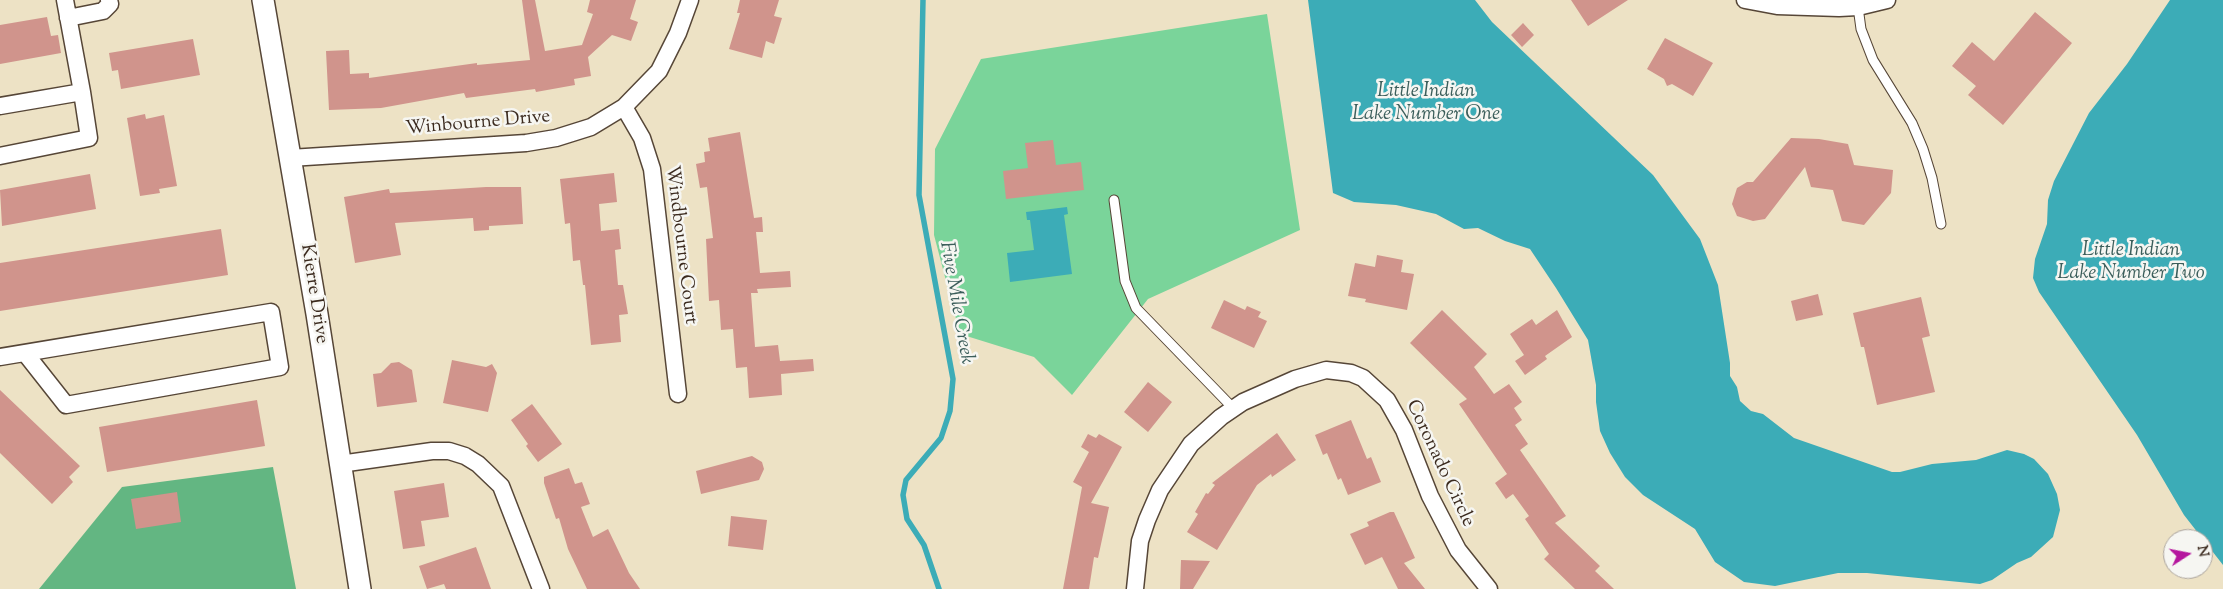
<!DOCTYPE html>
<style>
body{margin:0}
#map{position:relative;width:2223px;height:589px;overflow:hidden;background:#ede2c5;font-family:"Sorts Mill Goudy",serif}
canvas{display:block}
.north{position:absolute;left:2163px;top:529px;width:50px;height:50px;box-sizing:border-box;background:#f6f6f2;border:1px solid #aba49d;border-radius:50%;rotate:79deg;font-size:14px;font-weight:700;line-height:20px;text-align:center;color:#3b2a1e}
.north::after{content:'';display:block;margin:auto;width:18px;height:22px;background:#b5179e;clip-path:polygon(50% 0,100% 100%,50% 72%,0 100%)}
</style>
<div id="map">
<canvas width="2223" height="589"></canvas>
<div class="north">N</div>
</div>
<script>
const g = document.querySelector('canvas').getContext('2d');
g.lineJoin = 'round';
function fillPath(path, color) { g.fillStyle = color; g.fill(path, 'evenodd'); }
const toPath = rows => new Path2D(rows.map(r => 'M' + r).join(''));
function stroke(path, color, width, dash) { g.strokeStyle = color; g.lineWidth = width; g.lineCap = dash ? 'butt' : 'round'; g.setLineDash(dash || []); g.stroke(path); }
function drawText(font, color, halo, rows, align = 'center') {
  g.font = font + ' "Sorts Mill Goudy",serif'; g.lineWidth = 5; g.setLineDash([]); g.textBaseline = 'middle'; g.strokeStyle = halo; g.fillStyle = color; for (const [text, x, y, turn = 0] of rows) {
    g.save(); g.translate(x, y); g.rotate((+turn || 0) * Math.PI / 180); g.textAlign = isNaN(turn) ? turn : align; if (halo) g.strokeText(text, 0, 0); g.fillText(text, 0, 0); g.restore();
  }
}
fillPath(toPath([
 [1267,14,1300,230,1148,299,1072,395,1034,357,960,334,934,235,935,149,981,59]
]), '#7ad49a');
fillPath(toPath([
 [273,467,296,589,39,589,122,487]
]), '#63b682');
fillPath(toPath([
 [1308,0,1475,0,1492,22,1653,175,1700,239,1718,285,1730,363,1730,376,1737,387,1740,401,1751,411,1763,414,1794,438,1892,472,1900,472,1932,464,1976,460,2007,450,2024,454,2034,459,2048,474,2057,494,2060,510,2053,537,2031,557,2017,563,1992,580,1980,584,1867,573,1838,573,1775,586,1744,582,1715,562,1695,529,1643,495,1625,477,1610,453,1600,431,1596,402,1596,385,1588,340,1556,288,1530,249,1505,241,1478,228,1464,229,1436,214,1396,205,1354,202,1333,193],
 [2170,0,2223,0,2223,565,2184,515,2137,435,2039,292,2033,278,2035,259,2047,224,2048,200,2054,181,2089,113,2127,64],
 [1067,207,1068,214,1064,215,1072,274,1010,282,1007,253,1034,250,1030,220,1027,220,1026,212]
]), '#3cacb7');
stroke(toPath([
 [923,0,919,195,953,379,950,411,941,438,906,480,903,495,907,519,924,545,939,589]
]), '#3cacb7', 5.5);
fillPath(toPath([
 [522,0,535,0,545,51,582,45,593,14,587,12,590,0,636,0,630,19,638,22,631,41,612,35,588,57,591,76,574,79,575,85,536,92,535,89,466,98,464,93,381,108,329,110,326,51,349,50,350,74,369,73,369,78,477,63,477,65,530,60],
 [740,0,779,0,774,16,782,18,774,44,766,41,762,58,729,49,740,13,737,13],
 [1571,0,1628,0,1588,26],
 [2035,12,2072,43,2003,125,1968,95,1976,86,1952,66,1972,42,1994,61],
 [47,17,51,36,58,35,61,53,0,64,0,25],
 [1523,23,1534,35,1522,47,1511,35],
 [1665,38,1713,63,1693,96,1672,84,1667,86,1664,79,1647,69],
 [193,39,200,75,121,89,118,70,112,71,109,53],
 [145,114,146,119,164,115,177,186,159,189,160,193,140,196,127,118],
 [740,132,754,218,762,217,763,232,756,232,760,273,790,271,791,287,757,289,758,293,751,293,755,347,778,345,780,361,813,359,814,371,781,374,782,395,749,398,747,367,736,368,733,329,721,330,719,300,709,301,706,239,713,238,707,187,700,188,696,164,705,162,704,152,710,151,708,138],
 [1791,138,1819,139,1848,144,1854,165,1893,170,1891,193,1864,225,1842,221,1833,190,1811,187,1805,167,1765,219,1753,221,1737,216,1732,204,1737,188,1747,182,1753,182],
 [1053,140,1056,165,1081,162,1084,190,1006,199,1003,171,1028,168,1025,143],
 [614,173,617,202,599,204,601,231,619,229,621,249,615,250,618,285,623,285,628,314,619,315,621,342,591,345,585,285,583,285,580,260,573,261,570,223,565,224,560,179],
 [90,174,96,209,2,226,0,190],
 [486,187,521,187,523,224,489,226,489,230,474,231,473,218,395,223,401,255,355,263,344,197,389,189,390,193],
 [221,229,228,275,0,311,0,263],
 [1377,255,1403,260,1401,272,1414,274,1407,310,1365,302,1366,299,1348,296,1355,263,1375,267],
 [1818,294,1823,315,1796,321,1791,301],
 [1921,297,1930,336,1922,338,1935,392,1877,405,1864,347,1861,347,1853,313],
 [1224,300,1245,310,1247,306,1261,312,1258,317,1267,321,1254,348,1211,328],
 [1442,310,1487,354,1474,367,1494,394,1509,384,1522,402,1514,408,1522,420,1515,425,1528,444,1520,450,1566,516,1555,523,1600,566,1595,571,1614,589,1575,589,1544,559,1549,554,1525,519,1529,516,1513,494,1506,499,1495,483,1507,474,1459,404,1467,399,1410,343],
 [1557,310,1572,337,1545,356,1547,359,1525,375,1515,361,1524,355,1510,334,1532,319,1536,325],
 [452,360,486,367,492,364,497,373,488,412,443,403],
 [399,362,412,370,417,402,377,407,373,374,381,373,391,363],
 [1148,382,1172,402,1148,432,1124,412],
 [0,390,80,466,69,477,73,482,52,504,0,453],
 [257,400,265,446,107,472,99,427],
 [532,404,562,444,538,462,526,446,528,444,511,420],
 [1351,420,1367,459,1371,457,1381,482,1348,495,1341,478,1338,480,1327,453,1323,455,1315,435],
 [1277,433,1296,460,1272,477,1271,474,1257,485,1217,550,1187,532,1198,514,1195,512,1206,493,1208,494,1215,485,1212,483],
 [1088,434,1096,438,1099,434,1122,447,1091,503,1109,507,1098,558,1094,557,1089,589,1063,589,1082,487,1073,482,1089,452,1081,447],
 [752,456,762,462,764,469,759,480,701,494,696,471],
 [569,468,575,484,582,482,590,504,581,507,593,537,608,529,629,573,640,589,587,589,568,549,559,518,556,519,544,483,544,477],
 [444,483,449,517,421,521,425,546,403,549,394,491],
 [177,492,181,522,136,529,131,499],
 [1390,512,1394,512,1415,558,1404,563,1425,589,1398,589,1382,557,1365,565,1350,534,1369,526,1367,522],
 [731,516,767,520,763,550,728,546],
 [476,547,491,589,446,589,444,584,427,589,419,566],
 [1181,560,1210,561,1193,589,1180,589]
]), '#d0948c');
const service = toPath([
 [1858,7,1861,29,1873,60,1912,123,1923,149,1932,178,1941,224],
 [1114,200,1125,281,1136,308,1233,408]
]);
const minor = toPath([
 [1745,0,1777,6,1839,8,1858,7,1887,0],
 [68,18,103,11,110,4,109,0],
 [0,106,82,92,65,0],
 [624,107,642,138,652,169,678,394],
 [0,156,89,138,82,92],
 [290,158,526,143,556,138,591,127,624,107,659,71,678,33,690,0],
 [0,357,271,312,280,367,66,405,25,353],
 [340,464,432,451,449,451,465,456,478,464,501,486,541,589],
 [1135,589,1140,541,1147,520,1160,490,1191,444,1221,417,1243,402,1295,379,1326,370,1351,373,1363,378,1387,400,1404,430,1430,496,1458,550,1489,589]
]);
const tertiary = toPath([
 [263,0,317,314,360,589]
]);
stroke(service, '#564637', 11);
stroke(minor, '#564637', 19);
stroke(tertiary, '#564637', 24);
stroke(service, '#fff', 9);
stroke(minor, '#fff', 16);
stroke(tertiary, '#fff', 21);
drawText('19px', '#3b2a1e', '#f6f6f2', [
 ["Winbourne Drive",478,124,-5],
 ["Windbourne Court",680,245,83],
 ["Kierre Drive",313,294,81],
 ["Coronado Circle",1439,464,65]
]);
drawText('italic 20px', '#3b5e5b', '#f6f6f2', [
 ["Little Indian",1426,93],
 ["Lake Number One",1426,116],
 ["Little Indian",2131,252],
 ["Lake Number Two",2131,275],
 ["Five Mile Creek",955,303,80]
]);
</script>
